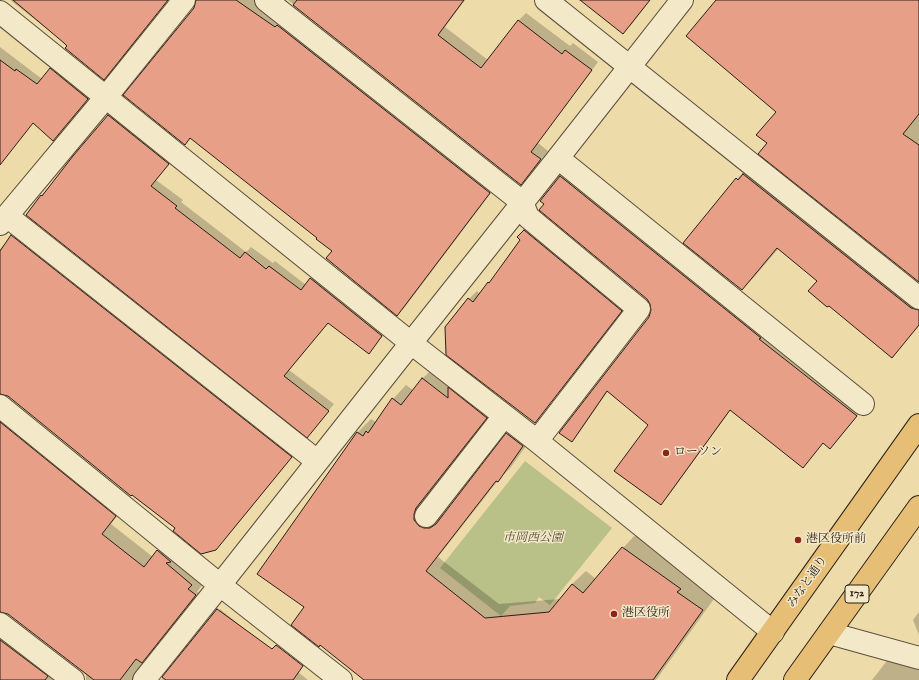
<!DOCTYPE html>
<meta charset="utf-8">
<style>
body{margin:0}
canvas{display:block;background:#eddcaa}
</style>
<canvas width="919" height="680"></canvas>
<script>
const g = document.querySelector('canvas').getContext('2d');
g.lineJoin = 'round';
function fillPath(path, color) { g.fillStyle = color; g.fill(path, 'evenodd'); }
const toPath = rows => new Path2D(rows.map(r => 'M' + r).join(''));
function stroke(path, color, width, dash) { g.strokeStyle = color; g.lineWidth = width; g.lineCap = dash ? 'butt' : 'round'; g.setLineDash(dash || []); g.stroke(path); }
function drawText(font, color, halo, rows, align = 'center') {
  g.font = font + ' "IM FELL English","Noto Serif JP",serif'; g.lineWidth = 3; g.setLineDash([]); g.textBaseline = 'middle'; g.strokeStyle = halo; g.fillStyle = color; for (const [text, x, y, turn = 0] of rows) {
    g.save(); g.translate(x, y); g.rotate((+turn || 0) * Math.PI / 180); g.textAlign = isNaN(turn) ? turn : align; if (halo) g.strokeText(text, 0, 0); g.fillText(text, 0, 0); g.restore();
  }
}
fillPath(toPath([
 [525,461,612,528,550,605,539,597,535,603,510,606,501,616,440,568]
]), '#b9c088');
fillPath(toPath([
 [10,0,168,0,112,71,104,78,64,42],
 [197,0,264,0,497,185,405,307,397,315,334,250,319,238,191,138,185,144,195,8],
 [288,0,465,0,445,27,488,60,518,21,526,13,570,46,573,43,598,62,538,143,548,151,521,184],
 [581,0,650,0,632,24,623,32],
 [718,0,919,0,919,281,768,143,777,111],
 [0,47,42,79,56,63,93,93,59,134,33,123,0,163],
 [114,110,174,158,156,180,183,200,181,202,246,252,251,247,273,263,275,261,306,285,317,273,388,330,368,353,329,322,289,370,334,404,313,430,41,196],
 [749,166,919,291,919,326,891,356,818,281,779,248,755,276,742,289,737,179],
 [569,168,864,408,838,439,824,442,803,467,731,409,669,495,661,503,649,425,608,391,579,433,572,440,650,317,652,311,651,304,648,299,541,201],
 [532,222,629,303,542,414,535,422,446,327,469,299,477,291,480,294,495,276,522,240,519,237],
 [22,227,300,447,225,539,215,549,176,528,8,395,0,393,0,249],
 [436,365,500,404,430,494,427,499,438,515,444,514,507,434,521,420,536,432,511,467,500,478,438,557,499,604,560,599,572,584,586,571,596,579,623,548,636,534,716,596,656,680,388,680,306,607,355,435,371,419,376,422,393,399,406,385,413,390,422,379],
 [0,404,125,506,111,524,153,557,168,541,203,584,197,592,199,593,143,662,141,668,145,680,86,680,86,675,81,669,8,613,0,611],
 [220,609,308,680,161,680,210,619],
 [919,612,919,635,913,620],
 [0,622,74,680,0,680],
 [896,652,919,659,919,680,872,680,886,662]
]), '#0003');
const building = toPath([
 [13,0,168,0,104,80,65,48,67,46,64,43,13,0],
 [196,0,236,0,275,27,277,25,490,193,397,316,326,258,332,251,316,239,317,238,190,138,185,145,123,95,194,8,196,0],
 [297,0,464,0,438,35,481,68,518,20,562,54,565,50,592,70,531,152,541,159,521,185,293,5,297,0],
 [580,0,650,0,623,34,580,0],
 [716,0,919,0,919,114,903,134,919,145,919,282,758,154,767,143,756,135,776,112,686,36,716,0],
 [0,60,15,71,16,69,37,84,50,68,88,99,53,141,33,123,0,165,0,60],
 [108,115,169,164,151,186,177,206,175,208,240,258,245,252,266,269,269,266,301,290,310,278,382,336,369,354,328,323,284,376,329,411,307,438,26,215,41,195,42,196,73,156,108,115],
 [743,174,911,308,919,310,919,325,892,358,829,306,827,307,808,291,817,281,777,248,742,290,683,243,736,178,738,180,743,174],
 [560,176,761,338,759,339,857,416,830,449,823,443,803,468,730,410,661,505,614,471,648,425,607,391,572,442,559,433,649,317,651,310,650,304,647,299,539,210,544,204,540,201,560,176],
 [524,230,622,311,535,423,446,355,445,327,468,298,473,302,488,282,489,283,520,240,517,237,524,230],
 [11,235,292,457,216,550,201,554,173,531,175,528,132,495,131,496,8,396,0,394,0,251,11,235],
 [422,378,448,398,448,387,487,418,416,508,414,514,414,520,419,526,424,528,430,528,436,524,506,433,523,446,498,482,496,481,426,571,485,618,549,612,572,584,583,593,622,547,681,589,677,592,703,610,653,680,364,680,320,645,319,647,291,625,304,607,257,574,357,432,363,436,366,431,368,433,392,398,401,405,422,378],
 [0,422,116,516,102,534,144,567,157,550,171,562,166,563,192,585,188,589,196,595,142,663,136,659,120,680,94,680,8,614,0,612,0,422],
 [217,609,272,649,276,645,303,666,293,680,166,680,162,677,217,609],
 [0,640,48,676,45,680,0,680,0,640]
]);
fillPath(building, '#e89f87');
stroke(building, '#2b1f17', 1);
const minor = toPath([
 [266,0,522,202,528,217,639,309,537,441],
 [546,0,919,298],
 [0,12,411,343,537,441,773,632],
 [558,158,863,404],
 [7,216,317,461],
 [0,224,106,97,184,0],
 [0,406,220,585,341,680],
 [426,516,504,416],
 [0,624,73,680],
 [829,633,919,658],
 [144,680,220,585,411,343,558,158,682,0]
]);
const trunk = toPath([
 [738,680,919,425],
 [795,680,919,507]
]);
stroke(minor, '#5c4e3c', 24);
stroke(trunk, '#2b1f17', 24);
stroke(minor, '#f3e8c8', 22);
stroke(trunk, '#e6be75', 22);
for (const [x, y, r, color] of [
 [666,453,4,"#8f2418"],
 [798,540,4,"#8f2418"],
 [614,614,4,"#8f2418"]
]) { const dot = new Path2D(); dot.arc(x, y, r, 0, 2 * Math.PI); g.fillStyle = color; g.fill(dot); stroke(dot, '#f3e8c8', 1.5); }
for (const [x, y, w] of [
 [857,594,24]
]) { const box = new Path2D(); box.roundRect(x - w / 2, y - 9, w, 18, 3); g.fillStyle = '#f3e8c8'; g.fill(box); stroke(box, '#2b1f17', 1); }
drawText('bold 11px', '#2b1f17', null, [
 ["172",857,594]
]);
drawText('12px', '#2b1f17', '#f3e8c8', [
 ["ローソン",674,453],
 ["港区役所前",806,540],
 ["港区役所",622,614]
], 'left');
drawText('italic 12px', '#564f39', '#f3e8c8', [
 ["市岡西公園",533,539]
]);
drawText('12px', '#2b1f17', '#f3e8c8', [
 ["みなと通り",808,582,-55]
]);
</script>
